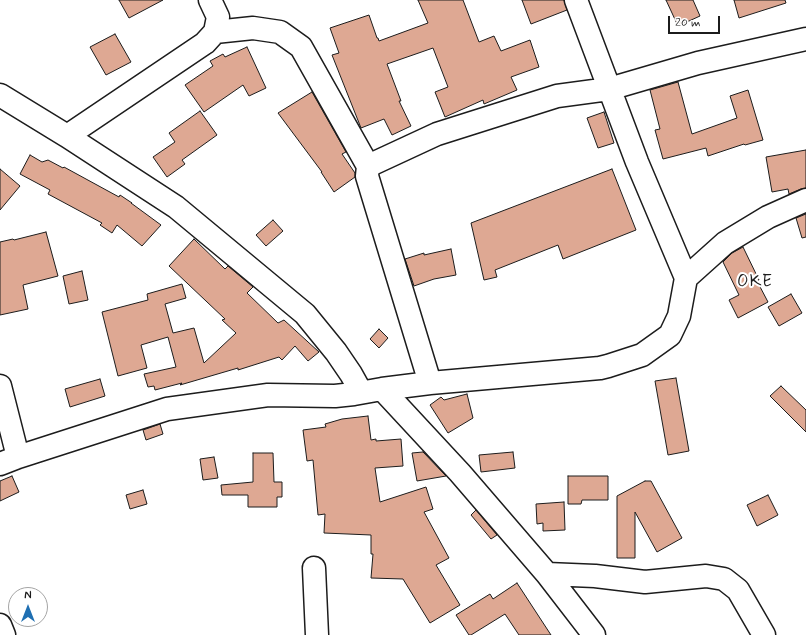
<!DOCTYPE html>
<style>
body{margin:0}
#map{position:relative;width:806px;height:635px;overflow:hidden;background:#fff;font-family:Mynerve,sans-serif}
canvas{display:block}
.north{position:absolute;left:8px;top:587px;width:40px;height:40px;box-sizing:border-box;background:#fff;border:1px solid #a4a4a4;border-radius:50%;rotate:0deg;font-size:11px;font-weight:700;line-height:16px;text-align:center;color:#1c1c1c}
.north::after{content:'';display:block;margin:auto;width:14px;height:18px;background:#1f6fb2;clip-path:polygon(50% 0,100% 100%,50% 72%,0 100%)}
.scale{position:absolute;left:668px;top:16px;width:52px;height:18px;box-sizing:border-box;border:2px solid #1c1c1c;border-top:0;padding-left:5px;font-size:12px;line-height:14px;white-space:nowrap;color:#1c1c1c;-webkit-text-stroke:3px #fff;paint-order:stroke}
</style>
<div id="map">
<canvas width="806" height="635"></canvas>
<div class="north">N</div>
<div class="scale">20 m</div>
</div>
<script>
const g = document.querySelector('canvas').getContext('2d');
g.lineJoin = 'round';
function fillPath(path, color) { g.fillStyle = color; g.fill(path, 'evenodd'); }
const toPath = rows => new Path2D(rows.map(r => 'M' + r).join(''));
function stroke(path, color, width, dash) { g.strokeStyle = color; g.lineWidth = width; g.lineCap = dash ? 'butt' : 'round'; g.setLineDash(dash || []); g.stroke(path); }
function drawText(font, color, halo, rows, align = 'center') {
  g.font = font + ' Mynerve,sans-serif'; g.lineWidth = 4; g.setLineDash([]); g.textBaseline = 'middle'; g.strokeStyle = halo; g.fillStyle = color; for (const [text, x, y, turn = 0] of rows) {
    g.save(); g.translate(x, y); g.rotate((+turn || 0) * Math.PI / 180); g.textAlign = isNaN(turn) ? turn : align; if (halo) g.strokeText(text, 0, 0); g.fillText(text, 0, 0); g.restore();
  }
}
const building = toPath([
 [119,0,163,0,129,18,119,0],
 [418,0,463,0,479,42,494,36,501,51,530,40,539,67,511,77,517,90,484,104,483,100,445,117,435,92,448,87,433,48,387,64,401,101,399,101,411,126,392,135,384,119,361,128,332,55,339,53,330,28,369,15,377,38,378,38,379,41,428,23,418,0],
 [522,0,564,0,567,10,531,24,522,0],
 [666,0,693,0,700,16,678,26,666,0],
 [734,0,785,0,786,3,739,18,734,0],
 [115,34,131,62,106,75,90,47,115,34],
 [247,47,266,88,249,96,243,85,204,112,185,85,213,66,210,61,223,54,225,57,247,47],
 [678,82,692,134,737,118,730,96,748,90,763,140,745,145,744,144,708,156,706,148,663,159,655,130,660,129,650,90,678,82],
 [312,92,346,152,342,154,355,173,355,177,334,192,321,172,322,172,278,113,312,92],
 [200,111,217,135,182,160,185,164,167,177,153,157,175,142,169,133,200,111],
 [604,112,614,143,598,148,587,118,604,112],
 [806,150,806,188,801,189,789,194,788,189,772,192,766,157,806,150],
 [30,155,42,162,48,160,63,168,64,167,119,197,120,195,132,203,131,203,161,225,142,246,117,225,112,233,100,225,102,223,48,194,50,190,20,174,30,155],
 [0,169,20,186,0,210,0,169],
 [612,169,636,230,563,259,558,245,495,270,497,277,484,280,471,223,612,169],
 [806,214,806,237,802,238,796,218,806,214],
 [273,220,283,231,266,246,256,235,273,220],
 [46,232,58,276,23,285,28,309,0,315,0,242,13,239,14,240,46,232],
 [194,239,225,269,228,266,253,287,247,293,278,323,284,320,319,352,308,361,295,346,282,360,279,357,238,370,238,368,180,385,182,383,155,390,154,386,148,387,144,374,176,367,168,337,141,345,147,368,118,376,102,312,148,300,147,294,182,284,186,298,165,304,173,333,194,328,204,363,236,333,222,320,225,319,169,266,194,239],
 [743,247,759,280,757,281,768,302,738,318,729,300,739,295,723,262,732,253,743,247],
 [451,249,456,275,434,279,414,286,405,259,424,253,424,255,451,249],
 [82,271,88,300,69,304,63,276,82,271],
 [791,294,802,313,779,326,768,307,791,294],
 [379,329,388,338,379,348,370,339,379,329],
 [676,378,689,451,668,455,655,381,676,378],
 [100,379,105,396,70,407,65,389,100,379],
 [781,386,806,410,806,432,770,396,781,386],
 [467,394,473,418,448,433,430,405,441,397,444,400,467,394],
 [368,416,371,440,376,439,376,441,401,439,403,466,375,468,380,502,426,487,433,509,424,512,449,558,436,565,460,605,430,623,403,579,371,578,373,554,371,554,371,535,324,533,325,514,318,515,313,460,307,461,303,430,326,427,325,424,342,419,368,416],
 [160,424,163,434,146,440,143,430,160,424],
 [423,452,446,476,417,481,412,453,423,452],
 [513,452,515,468,481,472,479,455,513,452],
 [253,453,273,453,274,482,282,482,282,497,277,497,277,507,248,507,248,495,222,495,221,485,253,482,253,453],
 [214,457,218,478,203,480,200,459,214,457],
 [12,476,19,492,0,501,0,481,12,476],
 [568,476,608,476,608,500,582,500,581,504,568,504,568,476],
 [645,481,651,481,682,538,657,552,635,512,635,558,617,558,617,496,645,481],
 [143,490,147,504,130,509,126,495,143,490],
 [768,495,778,515,757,526,747,505,768,495],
 [564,502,565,530,543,531,543,523,537,524,536,504,564,502],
 [476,510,497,535,491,539,471,515,476,510],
 [517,583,551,635,519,635,505,614,471,635,469,635,456,615,490,594,493,599,517,583]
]);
fillPath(building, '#dea893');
stroke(building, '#1c1c1c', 1);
const minor = toPath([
 [215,32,253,28,280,32,301,47,368,166],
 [0,95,67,136,176,207,305,314,336,352,351,374,361,392],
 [67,136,205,43,215,32,218,17,210,0],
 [686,278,725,243,768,217,806,200],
 [430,383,367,176,368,166,437,134,557,96,609,89,698,63,806,39],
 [0,386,18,457],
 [382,389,460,473,547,574,594,635],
 [0,464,18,457,167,409,268,395,335,396,354,394,382,389,430,383,600,368,608,366,642,355,670,335,679,316,686,278,637,162,576,0],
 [314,568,317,635],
 [547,574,595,576,645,582,706,576,724,579,738,590,764,635],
 [0,625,4,635]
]);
stroke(minor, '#1c1c1c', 25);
stroke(minor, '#fff', 22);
g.letterSpacing = '1px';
drawText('17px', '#1c1c1c', '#fff', [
 ["OKE",755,282]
]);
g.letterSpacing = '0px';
</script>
